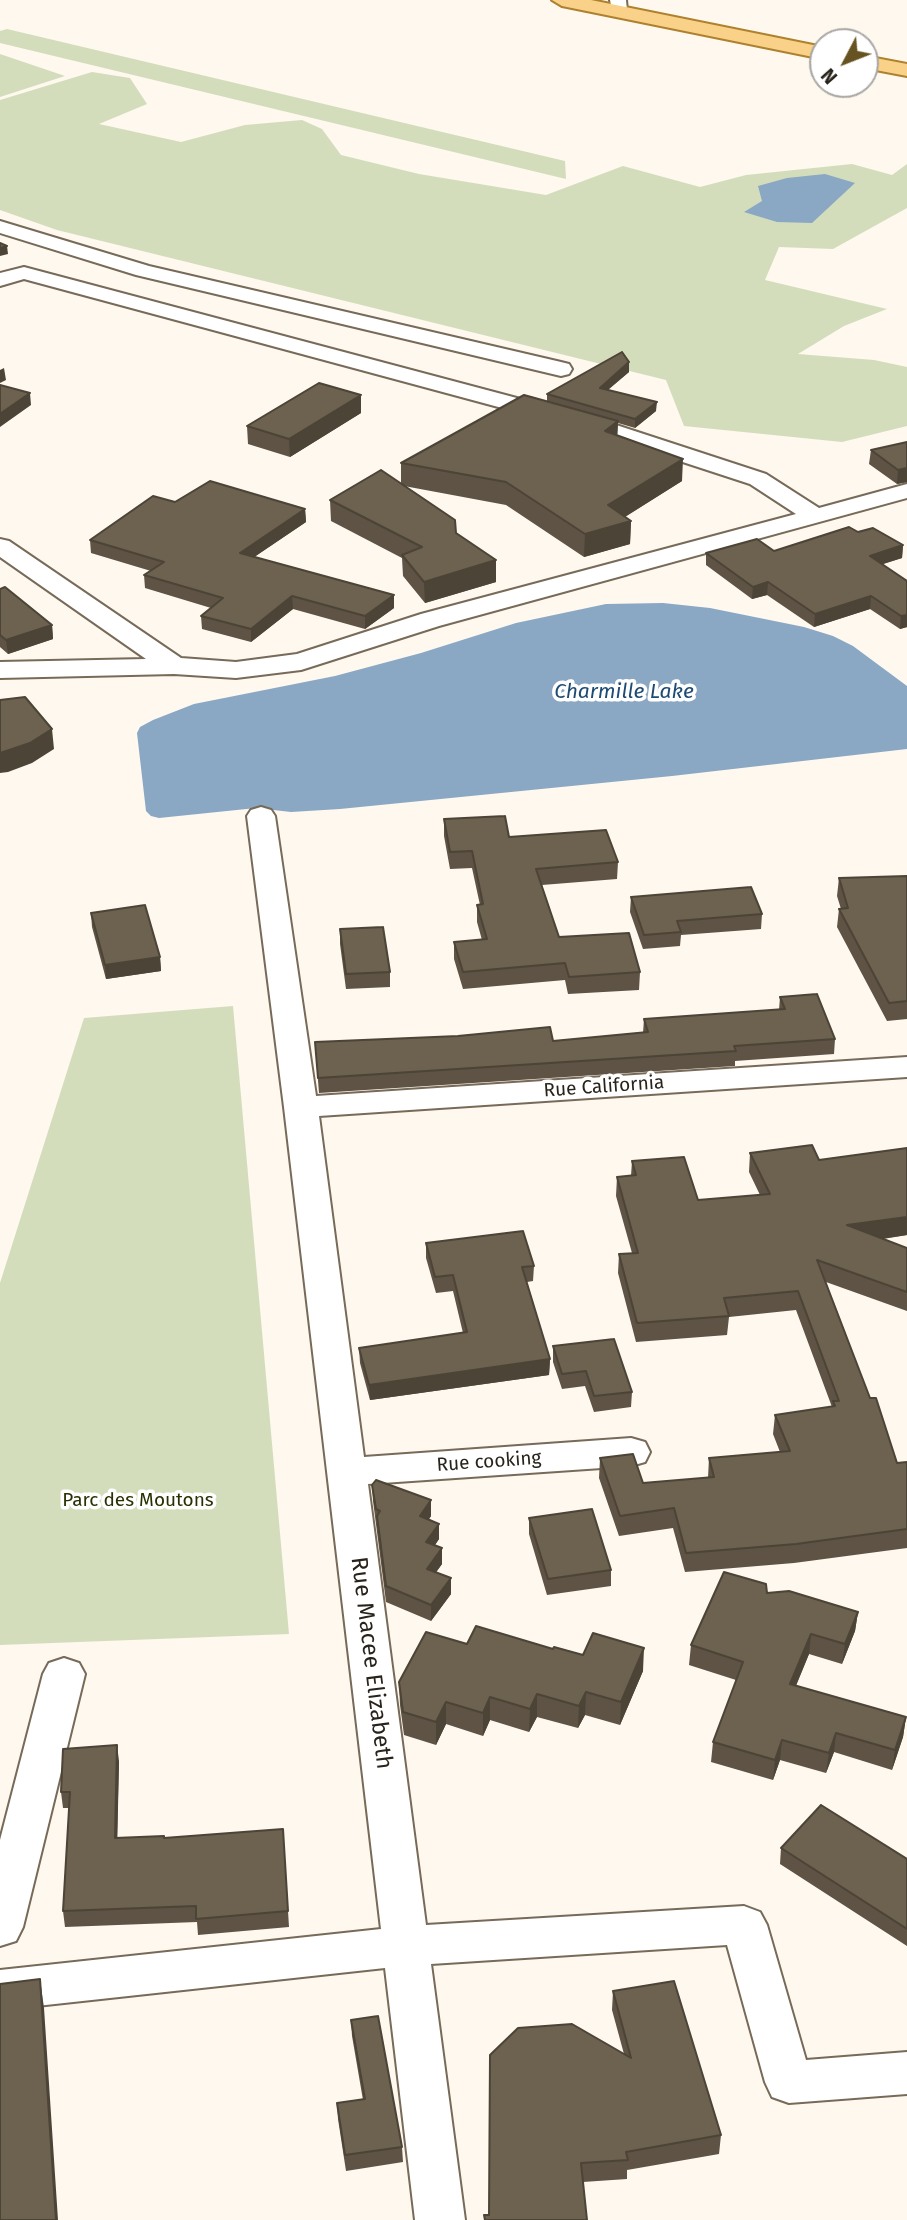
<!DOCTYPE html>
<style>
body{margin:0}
#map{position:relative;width:907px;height:2220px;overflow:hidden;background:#fef8ef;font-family:"Fira Sans",sans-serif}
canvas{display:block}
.north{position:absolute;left:809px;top:28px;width:70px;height:70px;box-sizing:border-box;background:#fff;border:2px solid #a9a7a4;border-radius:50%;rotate:228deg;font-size:19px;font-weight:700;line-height:28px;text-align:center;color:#28231b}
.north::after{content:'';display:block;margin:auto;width:24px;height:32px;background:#675321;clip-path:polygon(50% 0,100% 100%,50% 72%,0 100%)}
</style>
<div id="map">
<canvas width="907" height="2220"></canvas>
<div class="north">N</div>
</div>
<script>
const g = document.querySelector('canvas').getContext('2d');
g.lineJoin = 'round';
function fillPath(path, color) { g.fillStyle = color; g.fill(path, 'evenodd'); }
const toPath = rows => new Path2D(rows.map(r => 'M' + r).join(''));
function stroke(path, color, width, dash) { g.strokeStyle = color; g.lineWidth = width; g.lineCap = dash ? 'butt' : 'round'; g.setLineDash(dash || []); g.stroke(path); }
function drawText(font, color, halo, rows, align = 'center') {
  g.font = font + ' "Fira Sans",sans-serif'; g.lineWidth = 7; g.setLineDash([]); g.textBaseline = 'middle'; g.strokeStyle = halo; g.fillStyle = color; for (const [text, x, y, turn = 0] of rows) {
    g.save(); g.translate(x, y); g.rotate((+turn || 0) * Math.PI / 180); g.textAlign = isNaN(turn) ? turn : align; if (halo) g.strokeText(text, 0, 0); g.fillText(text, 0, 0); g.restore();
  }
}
fillPath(toPath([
 [7,29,565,161,566,179,0,43,0,31],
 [0,54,65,76,0,97],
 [92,72,130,78,147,104,99,124,181,142,245,125,302,120,322,129,341,155,419,174,546,195,623,166,700,187,746,175,852,164,892,175,907,164,907,208,833,249,779,247,765,280,887,309,844,326,798,354,874,360,907,367,907,426,842,442,684,426,666,380,57,230,0,210,0,100],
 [233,1006,289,1634,0,1645,0,1283,84,1018]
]), '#d4ddbb');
fillPath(toPath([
 [825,174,855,183,812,223,777,222,744,212,762,201,758,186,787,178],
 [663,603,710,608,804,627,833,636,853,646,907,686,907,749,672,776,340,809,291,812,256,808,159,818,151,816,146,811,137,733,140,727,153,720,194,704,335,676,421,653,516,623,606,604]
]), '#8aa7c4');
const minor = toPath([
 [610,0,626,0,627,11,625,15,613,15,610,0],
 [0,221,149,266,561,362,569,364,572,369,569,374,561,376,136,275,0,233,0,221],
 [24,267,607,422,766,474,819,508,907,484,907,498,439,626,301,670,236,678,174,674,0,678,0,662,146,659,0,557,0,539,9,541,181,658,236,662,297,654,421,614,796,514,750,484,591,432,24,279,0,286,0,273,24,267],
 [261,807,271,810,275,816,316,1096,907,1057,907,1077,319,1116,364,1457,631,1438,645,1442,650,1452,645,1462,631,1466,368,1484,426,1925,744,1906,760,1912,767,1925,806,2060,907,2052,907,2094,789,2103,772,2097,765,2082,727,1945,431,1964,465,2220,415,2220,385,1968,0,2010,0,1970,381,1929,284,1107,247,816,251,810,261,807],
 [64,1658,79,1663,85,1674,23,1927,16,1941,0,1946,0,1840,43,1674,49,1663,64,1658]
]);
const major = toPath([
 [552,0,591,0,823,47,823,59,562,6,552,0],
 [865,56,907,64,907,76,865,68,865,56]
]);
stroke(minor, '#776a58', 4);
stroke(major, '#ad812e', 4);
fillPath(minor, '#fff');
fillPath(major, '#f9d188');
fillPath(toPath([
 [629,362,629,372,608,390,656,411,635,428,618,423,617,436,682,481,625,517,631,521,630,544,584,557,506,505,404,486,456,533,496,560,496,582,425,603,403,576,402,558,331,521,330,500,401,484,401,463,547,401,547,394],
 [361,413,290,457,248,444,247,426],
 [907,442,907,482,897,484,869,464,871,450],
 [175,502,305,509,306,522,254,557,394,595,394,608,365,629,293,609,251,642,202,629,201,616,211,608,145,588,144,575,151,571,91,553,90,540],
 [858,532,903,545,902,558,882,564,907,581,907,627,900,629,870,609,814,627,767,595,752,599,706,565,706,553,774,551],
 [0,589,52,625,53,639,8,654,0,647],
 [444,819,509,837,618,862,617,879,542,885,559,937,640,972,639,990,568,994,565,980,463,989,454,959,454,942,482,940,477,922,477,905,480,905,472,868,450,869,444,836],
 [907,876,907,1019,887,1021,837,927,839,909,841,909,837,896,839,878],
 [631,897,762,914,761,929,681,935,680,946,643,949,630,912],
 [91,913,160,957,161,971,106,979,92,927],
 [340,929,390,972,390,987,346,989,340,944],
 [780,997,835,1039,834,1054,735,1061,735,1066,319,1093,315,1042,553,1041,643,1033,644,1019,779,1010],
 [907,1148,907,1235,883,1239,907,1248,907,1311,826,1282,870,1398,897,1463,907,1462,907,1548,794,1563,685,1572,673,1528,619,1536,599,1478,600,1458,643,1483,708,1478,709,1458,780,1452,773,1434,775,1415,832,1407,796,1310,729,1317,727,1335,636,1342,618,1273,619,1254,632,1253,616,1196,617,1177,631,1176,632,1161,698,1200,760,1195,749,1172,750,1153,819,1160],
 [426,1243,534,1266,533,1281,527,1282,550,1359,549,1375,370,1400,360,1363,359,1348,463,1333,453,1291,436,1293,426,1258],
 [553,1346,632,1392,631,1407,594,1412,585,1386,562,1389,553,1362],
 [372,1485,431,1500,431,1516,429,1519,439,1524,439,1539,435,1545,442,1548,442,1564,436,1572,451,1594,431,1621,386,1602,373,1501],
 [529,1518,611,1570,611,1586,547,1595,529,1534],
 [767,1593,858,1612,855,1631,842,1664,809,1654,796,1686,906,1717,903,1737,892,1770,834,1752,826,1773,780,1760,773,1780,711,1762,713,1742,736,1680,689,1665,691,1645],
 [467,1644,553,1649,643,1671,620,1725,585,1715,578,1728,537,1717,529,1732,490,1720,483,1736,446,1724,436,1745,404,1735,400,1705,399,1682],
 [119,1761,117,1837,164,1838,283,1829,289,1927,198,1935,197,1922,65,1927,63,1911,69,1808,63,1808,61,1792],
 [781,1848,907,1859,907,1946,780,1864],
 [613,1991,721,2135,719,2154,627,2170,627,2179,583,2182,489,2215,624,2054,612,2010],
 [351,2020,402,2147,403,2162,346,2171,338,2119,337,2103,363,2100,352,2036]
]), '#5e5344');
fillPath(toPath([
 [7,246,8,254,0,256,0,248],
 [629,362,629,372,599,397,600,388],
 [4,368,6,380,0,383,0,370],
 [30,393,31,405,0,427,0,414],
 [361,395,361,413,290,457,289,439],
 [657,402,656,411,635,428,635,419],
 [618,421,617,443,605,431],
 [683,459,682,481,607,528,631,521,630,544,584,557,585,534,608,505],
 [907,468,907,482,897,484,898,470],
 [305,509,306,522,241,566,240,553],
 [903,545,902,558,868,569,870,556],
 [496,560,496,582,425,603,424,582],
 [768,582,767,595,752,599,753,587],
 [394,595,394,608,365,629,365,616],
 [292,596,293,609,251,642,251,629],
 [871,596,870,609,814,627,815,614],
 [907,615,907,627,900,629,901,616],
 [52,625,53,639,8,654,6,640],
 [52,729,54,749,32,763,8,772,0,773,0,753],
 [160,957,161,971,106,979,105,965],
 [907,1217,907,1235,845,1244,847,1225],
 [550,1359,549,1375,370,1400,369,1385],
 [431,1500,431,1516,420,1532,420,1516],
 [439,1524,439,1539,426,1558,426,1542],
 [442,1548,442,1564,427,1585,427,1569],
 [451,1578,451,1594,431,1621,431,1605],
 [858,1612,855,1631,842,1664,845,1644],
 [811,1634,809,1654,788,1704,790,1684],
 [644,1648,643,1671,620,1725,621,1702],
 [586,1692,585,1715,578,1728,579,1706],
 [537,1694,537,1717,529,1732,530,1709],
 [490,1697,490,1720,483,1736,483,1713],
 [446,1702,446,1724,436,1745,436,1722],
 [906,1717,903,1737,892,1770,895,1750],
 [836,1733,834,1752,826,1773,829,1753],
 [782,1740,780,1760,773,1780,775,1760],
 [117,1745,119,1761,117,1854,115,1838],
 [40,1979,44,2008,58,2220,56,2220]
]), '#4c4437');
const building = toPath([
 [0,243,7,246,0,248,0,243],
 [622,352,629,362,600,388,657,402,635,419,547,394,622,352],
 [319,383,361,395,289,439,247,426,319,383],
 [0,385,30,393,0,414,0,385],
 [524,395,618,421,605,431,683,459,608,505,631,521,585,534,506,482,401,463,524,395],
 [907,442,907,468,898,470,871,450,907,442],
 [381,470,455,520,456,533,496,560,424,582,402,555,422,547,330,500,381,470],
 [210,481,305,509,240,553,394,595,365,616,292,596,251,629,201,616,223,598,144,575,164,562,90,540,153,496,175,502,210,481],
 [849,527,858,532,873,528,903,545,870,556,907,581,907,615,901,616,871,596,815,614,768,582,753,587,706,553,757,539,774,551,849,527],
 [5,587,52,625,6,640,0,635,0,589,5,587],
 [25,697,52,729,30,743,0,753,0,700,25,697],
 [505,816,509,837,606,830,618,862,536,869,559,937,629,933,640,972,569,977,565,963,463,972,454,942,487,939,477,905,483,904,472,851,450,852,444,819,505,816],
 [907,876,907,1001,889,1003,839,909,848,908,839,878,907,876],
 [751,887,762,914,677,921,681,932,644,935,631,897,751,887],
 [145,905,160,957,105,965,91,913,145,905],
 [383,927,390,972,346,974,340,929,383,927],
 [817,994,835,1039,734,1046,736,1051,318,1078,315,1042,458,1036,550,1027,553,1041,648,1032,644,1019,785,1009,780,997,817,994],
 [812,1145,819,1160,907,1148,907,1217,847,1225,907,1248,907,1292,817,1260,870,1398,876,1398,897,1463,907,1462,907,1529,796,1544,686,1553,674,1508,620,1516,600,1458,633,1454,643,1483,714,1477,709,1458,790,1451,775,1415,835,1406,833,1401,839,1401,798,1291,724,1298,729,1316,637,1323,619,1254,638,1253,617,1177,636,1175,632,1161,684,1157,698,1200,770,1194,750,1153,812,1145],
 [523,1231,534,1266,522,1267,550,1359,369,1385,359,1348,467,1332,453,1275,435,1277,426,1243,523,1231],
 [614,1339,632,1392,594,1396,586,1371,562,1374,553,1346,614,1339],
 [376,1480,431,1500,420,1516,439,1524,426,1542,442,1548,427,1569,451,1578,431,1605,386,1586,377,1516,380,1511,376,1509,372,1485,376,1480],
 [592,1509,611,1570,548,1579,529,1518,592,1509],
 [724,1572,766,1584,767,1593,789,1591,858,1612,845,1644,811,1634,790,1684,906,1717,895,1750,836,1733,829,1753,782,1740,775,1760,713,1742,743,1662,691,1645,724,1572],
 [476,1626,553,1649,554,1647,583,1655,593,1633,644,1648,621,1702,586,1692,579,1706,537,1694,530,1709,490,1697,483,1713,446,1702,436,1722,403,1712,399,1682,426,1632,467,1644,476,1626],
 [117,1745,115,1838,164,1836,164,1838,283,1829,288,1911,196,1919,196,1906,63,1911,70,1792,61,1792,63,1749,117,1745],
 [821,1805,907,1859,907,1929,781,1848,821,1805],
 [40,1979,56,2220,0,2220,0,1984,40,1979],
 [674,1981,721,2135,626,2152,628,2160,581,2163,587,2220,485,2220,484,2215,489,2215,490,2055,518,2028,572,2024,631,2058,613,1991,674,1981],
 [378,2016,402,2147,345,2155,337,2103,365,2099,351,2020,378,2016]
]);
fillPath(building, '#6d614f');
stroke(building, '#4c4437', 2);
drawText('19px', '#28231b', '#fff', [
 ["Rue California",604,1087,-4],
 ["Rue cooking",489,1462,-4]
]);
drawText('19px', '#293001', '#fff', [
 ["Parc des Moutons",138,1501]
]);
drawText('italic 21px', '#1e4b73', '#fff', [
 ["Charmille Lake",624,692]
]);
drawText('23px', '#28231b', '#fff', [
 ["Rue Macee Elizabeth",371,1663,83]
]);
</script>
